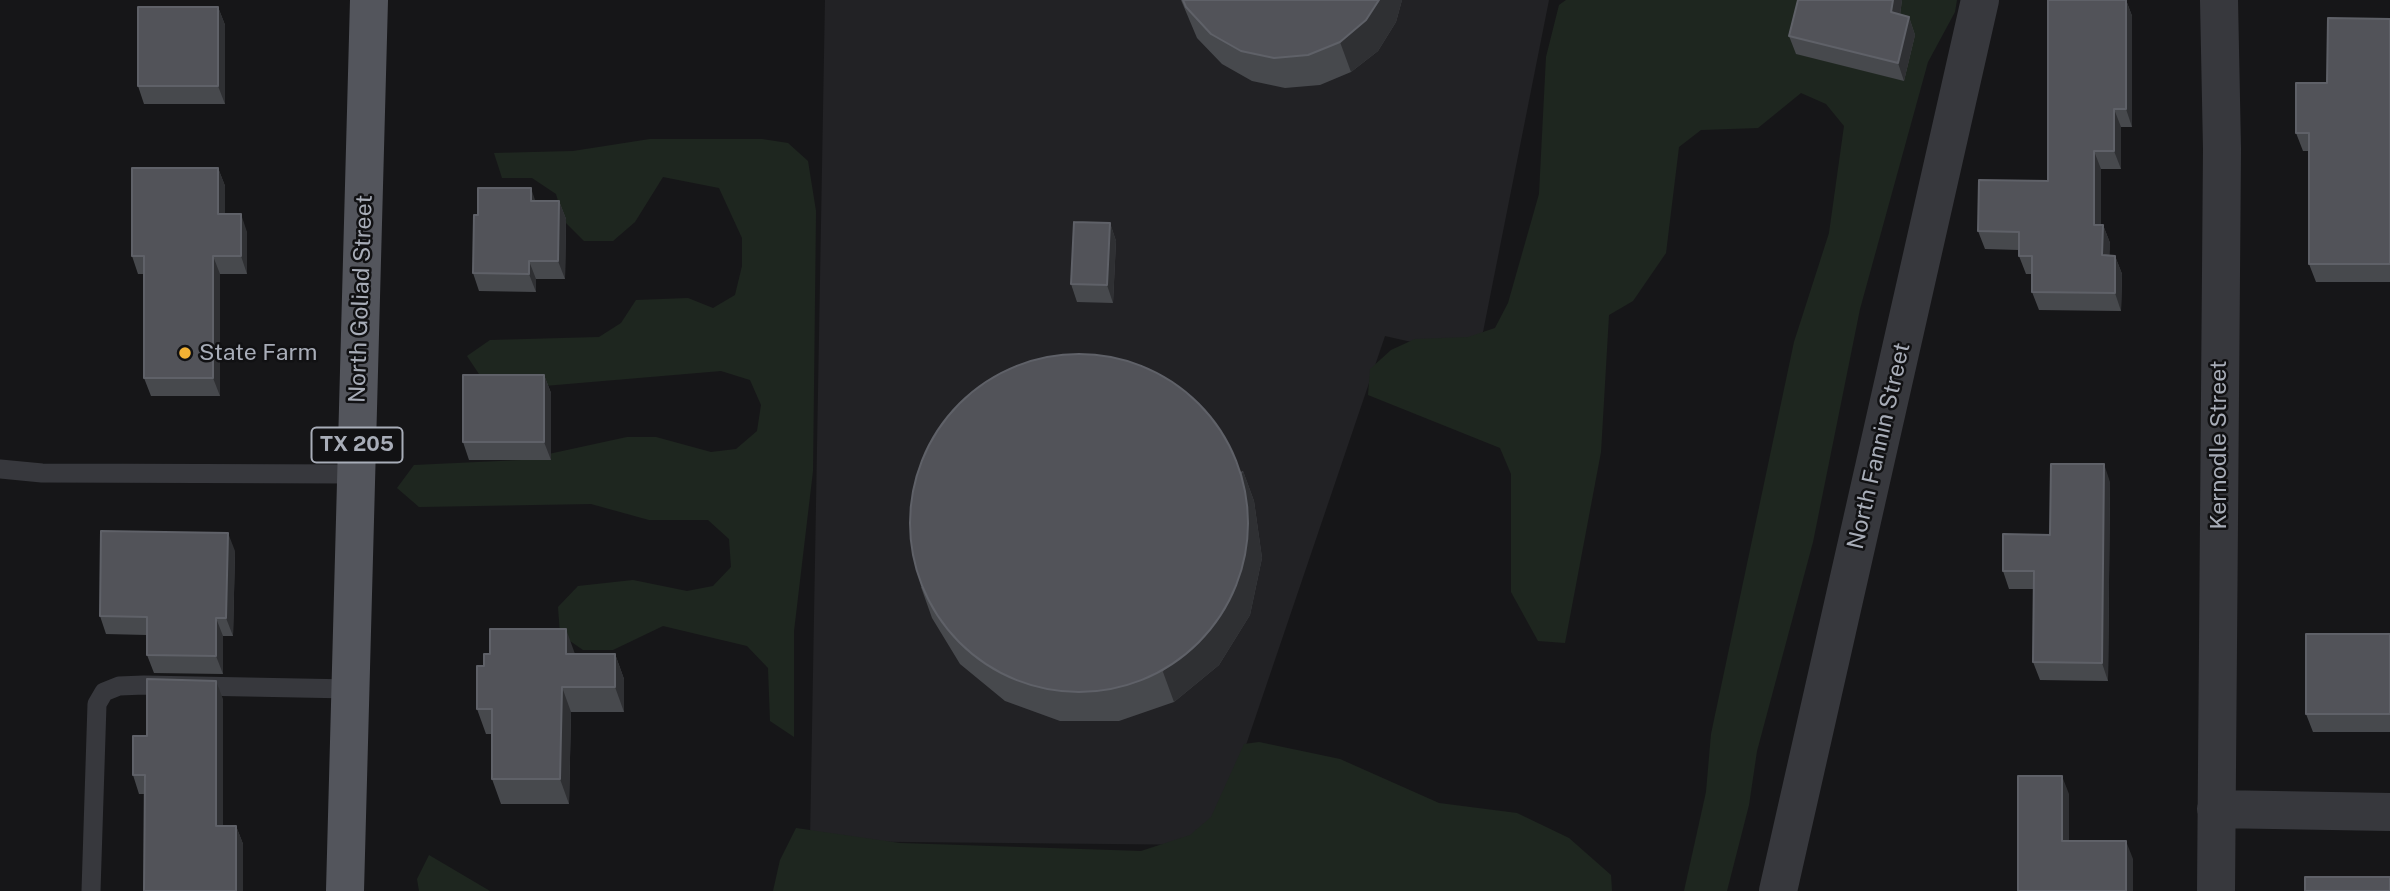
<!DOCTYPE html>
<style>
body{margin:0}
canvas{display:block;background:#161618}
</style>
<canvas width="2390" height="891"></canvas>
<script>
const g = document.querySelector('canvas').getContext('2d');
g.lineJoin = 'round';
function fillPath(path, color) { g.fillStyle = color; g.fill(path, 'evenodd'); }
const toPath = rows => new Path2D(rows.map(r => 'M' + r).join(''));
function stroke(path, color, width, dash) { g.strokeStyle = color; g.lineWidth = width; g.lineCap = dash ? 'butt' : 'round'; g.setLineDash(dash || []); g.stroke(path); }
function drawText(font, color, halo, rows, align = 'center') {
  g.font = font + ' "Public Sans",sans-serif'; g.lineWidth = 5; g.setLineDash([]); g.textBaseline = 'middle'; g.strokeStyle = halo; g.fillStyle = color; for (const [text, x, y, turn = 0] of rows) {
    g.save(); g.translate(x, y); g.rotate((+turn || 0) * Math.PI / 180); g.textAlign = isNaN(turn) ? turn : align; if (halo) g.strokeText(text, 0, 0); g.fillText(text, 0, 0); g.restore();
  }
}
fillPath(toPath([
 [825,0,1549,0,1478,357,1385,336,1212,845,810,841]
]), '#222225');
fillPath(toPath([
 [1566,0,1957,0,1955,12,1928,62,1860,309,1813,542,1757,751,1749,805,1727,891,1684,891,1706,792,1711,734,1794,342,1829,233,1844,126,1826,104,1801,93,1758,128,1701,130,1679,147,1666,253,1633,301,1609,315,1601,452,1565,643,1538,641,1511,592,1511,474,1500,448,1368,395,1370,369,1391,350,1415,339,1468,337,1495,328,1508,303,1539,194,1546,57,1559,5],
 [650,139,762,139,788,143,808,161,816,211,813,471,794,631,794,737,770,721,768,668,747,646,663,626,613,650,583,650,560,634,558,607,578,586,633,580,687,591,713,586,731,567,729,539,708,520,649,520,591,504,419,507,397,488,414,465,521,460,627,437,656,437,711,452,736,449,757,431,761,405,750,380,721,371,544,386,483,380,467,356,490,340,599,337,621,323,636,300,688,298,713,308,735,295,742,266,742,238,719,188,663,177,635,222,613,241,584,241,564,221,556,194,532,178,502,178,494,153,573,151],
 [1259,742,1340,759,1439,803,1517,813,1569,838,1611,875,1612,891,773,891,780,860,796,828,900,843,1141,851,1190,835,1211,817,1244,744],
 [429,855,490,891,419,891,417,879]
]), '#1e261f');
stroke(toPath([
 [0,469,42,473,356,474],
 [91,891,97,704,104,692,119,686,144,685,351,689]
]), '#37383d', 19);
stroke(toPath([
 [2216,809,2390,812],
 [1778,891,1980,0],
 [2216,891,2222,149,2219,0]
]), '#37383d', 38);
stroke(toPath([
 [345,891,369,0]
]), '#53555c', 38);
fillPath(toPath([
 [1181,0,1402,0,1396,22,1378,51,1351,72,1320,85,1285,88,1252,81,1222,64,1197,38],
 [1798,0,1902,0,1900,15,1909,17,1915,35,1904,81,1796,54,1789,36],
 [2048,0,2126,0,2132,16,2132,127,2121,127,2121,169,2101,169,2101,225,2103,225,2110,243,2109,255,2115,256,2122,274,2121,311,2039,310,2032,292,2032,274,2026,274,2019,256,2019,250,1985,249,1978,231,2048,181],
 [218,7,225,25,225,104,144,104,138,86],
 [2390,19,2390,282,2316,282,2309,264,2309,151,2303,151,2296,133],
 [218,168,225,186,225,214,247,232,247,274,220,274,220,396,151,396,144,378,144,274,138,274,132,256],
 [535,201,559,201,566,219,565,279,536,279,536,292,479,291,473,273,478,215],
 [1110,223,1116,241,1113,303,1077,302,1071,284],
 [544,375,551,393,551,460,469,460,463,442],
 [1243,471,1254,501,1262,558,1250,615,1219,665,1174,702,1119,721,1060,721,1005,701,960,664,932,618,921,587],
 [2110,482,2108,681,2040,680,2033,662,2034,589,2009,589,2003,571,2050,535],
 [235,551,233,636,223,636,223,674,154,673,147,655,147,635,106,634,100,616],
 [2390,634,2390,732,2313,732,2306,714],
 [575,654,615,654,624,679,624,712,571,712,569,804,501,804,492,779,492,734,486,734,477,709,484,666],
 [223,699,223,826,236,826,243,844,243,891,145,794,139,794,133,775,147,736]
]), '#47494d');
fillPath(toPath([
 [1379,0,1402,0,1396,22,1378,51,1351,72,1340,42],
 [1893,0,1902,0,1898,30,1891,12],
 [2126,0,2132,16,2132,127,2126,109],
 [218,7,225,25,225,104,218,86],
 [1909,17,1915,35,1904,81,1898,63],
 [2114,109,2121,127,2121,169,2114,151],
 [2094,151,2101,169,2101,243,2094,225],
 [218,168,225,186,225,232,218,214],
 [531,188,537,206,531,201],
 [559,201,566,219,565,279,558,261],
 [241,214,247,232,247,274,241,256],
 [1110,223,1116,241,1113,303,1107,285],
 [2103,225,2110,243,2109,273,2102,255],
 [213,256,220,274,220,396,213,378],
 [2115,256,2122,274,2121,311,2115,293],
 [529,261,536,279,536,292,529,274],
 [544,375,551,393,551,460,544,442],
 [2104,464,2110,482,2108,681,2102,663],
 [1243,471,1254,501,1262,558,1250,615,1219,665,1174,702,1163,672],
 [228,533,235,551,233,636,226,618],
 [216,618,223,636,223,674,216,656],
 [566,629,575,654,566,654],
 [615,654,624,679,624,712,615,687],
 [216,681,223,699,223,844,216,826],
 [562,687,571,712,569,804,560,779],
 [2062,776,2069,794,2069,859,2062,841],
 [236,826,243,844,243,891,236,891],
 [2126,841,2133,859,2133,891,2126,891]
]), '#2f3033');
const building = toPath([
 [1183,0,1379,0,1366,20,1340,42,1308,55,1274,58,1241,51,1211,34,1186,7,1183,0],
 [1798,0,1893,0,1891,12,1909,17,1898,63,1789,36,1798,0],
 [2048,0,2126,0,2126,109,2114,109,2114,151,2094,151,2094,225,2103,225,2102,255,2115,256,2115,293,2032,292,2032,256,2019,256,2019,232,1978,231,1979,180,2048,181,2048,0],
 [138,7,218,7,218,86,138,86,138,7],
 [2328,18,2390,19,2390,264,2309,264,2309,133,2296,133,2296,83,2327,83,2328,18],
 [132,168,218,168,218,214,241,214,241,256,213,256,213,378,144,378,144,256,132,256,132,168],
 [478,188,531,188,531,201,559,201,558,261,529,261,529,274,473,273,474,215,478,215,478,188],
 [1074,222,1110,223,1107,285,1071,284,1074,222],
 '910 523a169 169 0 1 1 338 0a169 169 0 1 1-338 0Z',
 [463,375,544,375,544,442,463,442,463,375],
 [2051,464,2104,464,2102,663,2033,662,2034,571,2003,571,2003,534,2050,535,2051,464],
 [101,531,228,533,226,618,216,618,216,656,147,655,147,617,100,616,101,531],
 [490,629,566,629,566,654,615,654,615,687,562,687,560,779,492,779,492,709,477,709,477,666,484,666,484,654,490,654,490,629],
 [2306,634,2390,634,2390,714,2306,714,2306,634],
 [147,679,216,681,216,826,236,826,236,891,144,891,145,775,133,775,133,736,147,736,147,679],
 [2018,776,2062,776,2062,841,2126,841,2126,891,2018,891,2018,776],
 [2305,877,2390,877,2390,891,2305,891,2305,877]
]);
fillPath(building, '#525359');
stroke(building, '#5f6168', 2);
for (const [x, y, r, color] of [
 [185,353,7,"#f2b134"]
]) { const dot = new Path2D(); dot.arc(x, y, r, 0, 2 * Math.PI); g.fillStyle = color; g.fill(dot); stroke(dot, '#111113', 2.5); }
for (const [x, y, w] of [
 [357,445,91]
]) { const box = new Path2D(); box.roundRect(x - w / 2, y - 17.5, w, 35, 5); g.fillStyle = '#111113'; g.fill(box); stroke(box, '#a8adb8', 2); }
drawText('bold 21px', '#a8adb8', null, [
 ["TX 205",357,445]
]);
drawText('23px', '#a8adb8', '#111113', [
 ["North Goliad Street",361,299,-88],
 ["Kernodle Street",2219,445,-90],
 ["North Fannin Street",1879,446,-77]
]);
drawText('23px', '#a8adb8', '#111113', [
 ["State Farm",199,353]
], 'left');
</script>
